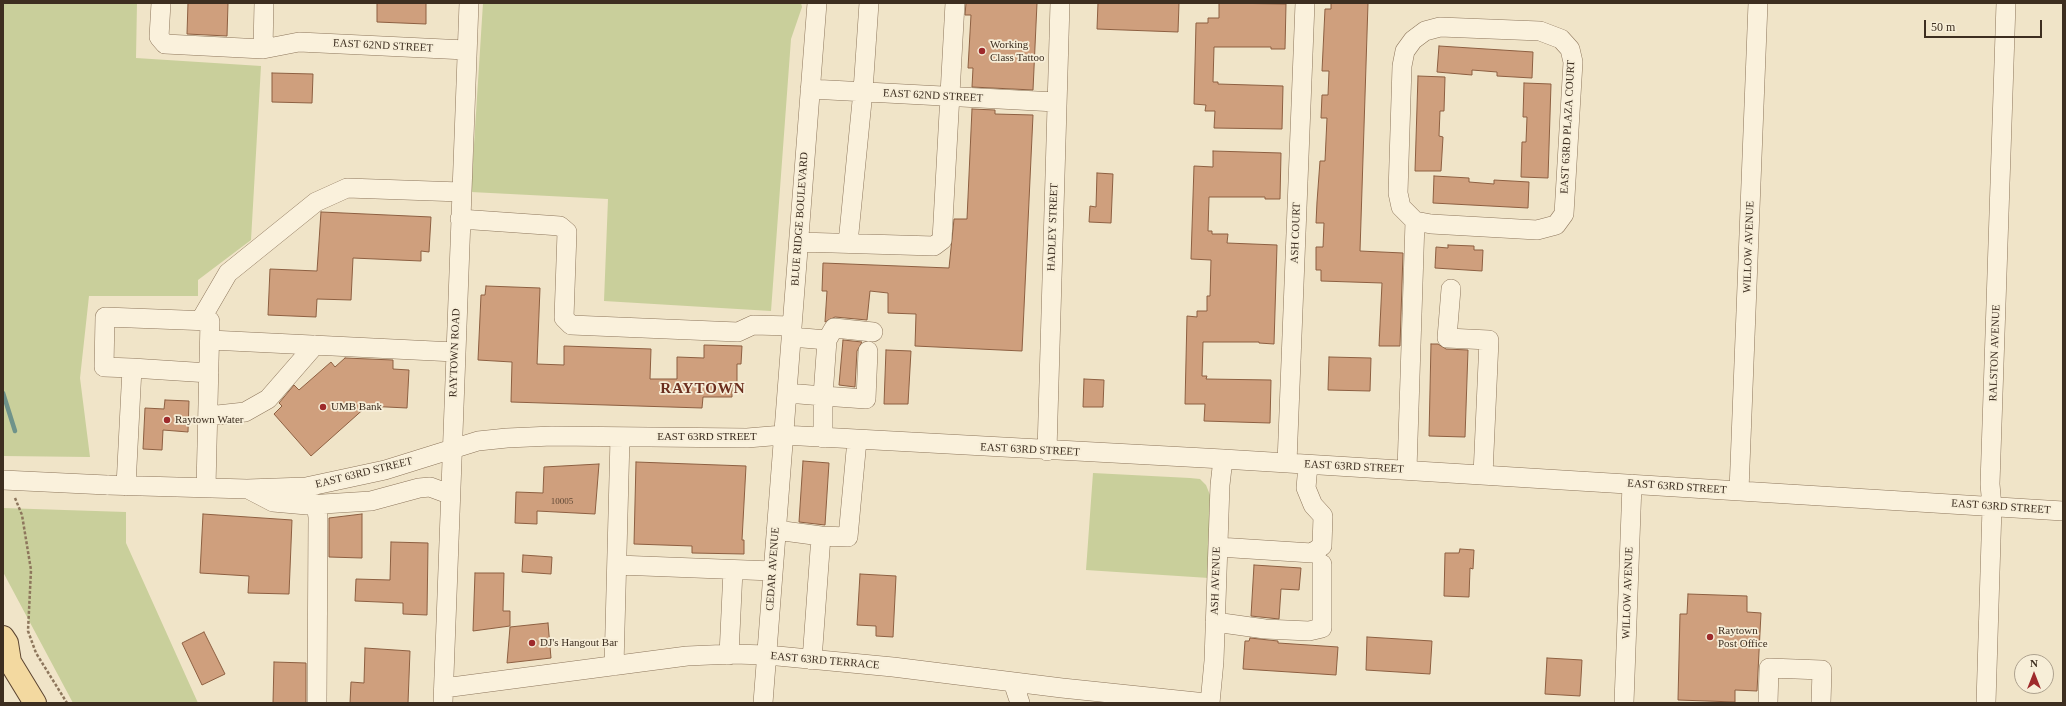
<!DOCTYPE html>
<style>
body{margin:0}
#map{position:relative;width:2066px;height:706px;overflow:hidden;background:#f0e4c8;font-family:Georgia,serif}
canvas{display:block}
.frame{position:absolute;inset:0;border:4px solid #3d2e20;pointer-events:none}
.north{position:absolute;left:2014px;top:654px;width:40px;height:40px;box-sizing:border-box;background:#f7eed8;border:1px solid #ada18e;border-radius:50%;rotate:0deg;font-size:11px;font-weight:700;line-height:16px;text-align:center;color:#3d2e20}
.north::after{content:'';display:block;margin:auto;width:14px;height:18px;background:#9e2a2b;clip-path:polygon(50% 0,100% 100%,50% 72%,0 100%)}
.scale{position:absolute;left:1924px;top:20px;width:118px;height:18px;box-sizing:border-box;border:2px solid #3d2e20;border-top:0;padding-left:5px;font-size:12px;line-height:14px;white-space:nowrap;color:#3d2e20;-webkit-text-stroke:3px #f7eed8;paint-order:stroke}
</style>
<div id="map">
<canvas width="2066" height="706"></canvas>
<div class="frame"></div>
<div class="north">N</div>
<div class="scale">50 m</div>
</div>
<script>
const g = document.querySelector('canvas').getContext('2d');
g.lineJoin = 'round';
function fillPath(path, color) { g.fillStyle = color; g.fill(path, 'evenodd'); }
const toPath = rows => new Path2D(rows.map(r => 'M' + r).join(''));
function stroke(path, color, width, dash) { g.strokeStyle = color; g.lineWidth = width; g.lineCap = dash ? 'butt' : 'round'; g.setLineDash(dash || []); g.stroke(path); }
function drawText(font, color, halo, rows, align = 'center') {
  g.font = font + ' Georgia,serif'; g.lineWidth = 3.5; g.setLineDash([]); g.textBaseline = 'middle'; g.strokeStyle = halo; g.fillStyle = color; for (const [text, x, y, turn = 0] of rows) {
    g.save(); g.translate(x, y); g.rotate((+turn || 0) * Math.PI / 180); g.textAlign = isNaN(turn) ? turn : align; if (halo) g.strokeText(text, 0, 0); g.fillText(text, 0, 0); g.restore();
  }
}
fillPath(toPath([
 [3,3,137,3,136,58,261,66,251,240,198,280,198,296,89,296,80,378,90,457,3,456],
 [483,3,801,3,802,7,791,39,771,311,604,301,608,199,471,192],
 [1093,473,1190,478,1200,479,1206,485,1210,495,1209,578,1086,570],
 [3,508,126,512,126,543,198,703,73,703,3,572]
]), '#c9cf9b');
stroke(toPath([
 [3,393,15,431]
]), '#6f938a', 4.5);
const building = toPath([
 [188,3,228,3,227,36,187,34,188,3],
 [377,3,426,3,426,24,377,22,377,3],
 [966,3,1037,3,1033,90,972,87,973,68,968,68,971,15,965,15,966,3],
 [1098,3,1179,3,1178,32,1097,29,1098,3],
 [1219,3,1286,4,1285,49,1271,49,1271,47,1214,47,1213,82,1218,82,1218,84,1283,86,1282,129,1214,128,1215,111,1205,111,1206,105,1194,104,1196,23,1208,23,1208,18,1219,18,1219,3],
 [1331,3,1368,3,1360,251,1403,253,1400,346,1379,346,1382,283,1321,281,1321,270,1316,270,1316,247,1323,247,1324,223,1316,223,1317,202,1320,161,1325,161,1327,118,1321,118,1322,95,1328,95,1329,71,1322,71,1325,9,1331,9,1331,3],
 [1439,46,1533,52,1532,78,1497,76,1497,72,1472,70,1472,75,1437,72,1439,46],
 [272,73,313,74,312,103,272,102,272,73],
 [1418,76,1445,77,1444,111,1440,111,1439,136,1443,137,1441,171,1415,171,1418,76],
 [1524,83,1551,84,1548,178,1521,177,1522,142,1526,142,1527,117,1523,117,1524,83],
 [972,109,995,110,995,114,1033,115,1022,351,915,346,916,314,888,313,888,293,870,291,867,320,835,317,825,322,827,291,822,291,823,263,949,268,954,219,967,219,972,109],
 [1213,151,1281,153,1280,199,1265,199,1265,197,1209,197,1208,231,1212,231,1212,234,1228,234,1227,243,1277,245,1274,344,1259,343,1259,342,1203,342,1202,376,1207,376,1206,379,1271,380,1270,423,1204,421,1205,404,1185,404,1187,316,1197,317,1197,311,1207,311,1207,296,1210,296,1211,260,1191,259,1194,166,1213,167,1213,151],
 [1097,173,1113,174,1111,223,1089,222,1090,206,1096,207,1097,173],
 [1434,176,1469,178,1469,182,1494,184,1494,180,1529,182,1528,208,1433,203,1434,176],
 [321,212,431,217,429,252,421,251,421,261,353,258,351,300,317,299,316,317,268,315,270,269,317,271,321,212],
 [1448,245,1474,246,1474,250,1483,250,1482,271,1435,268,1436,247,1448,248,1448,245],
 [486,286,540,288,537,364,564,365,564,346,651,349,650,379,677,379,677,357,704,358,704,345,742,346,741,364,737,364,737,385,732,385,732,397,703,397,702,408,511,402,512,362,478,360,481,295,485,295,486,286],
 [843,340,862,342,857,351,855,387,839,385,843,340],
 [1431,344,1438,344,1446,349,1468,350,1465,437,1429,436,1431,344],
 [886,350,911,351,908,404,884,404,886,350],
 [1329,357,1371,358,1370,391,1328,390,1329,357],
 [345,358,393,360,393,369,409,370,407,408,367,406,311,456,274,414,282,406,279,403,294,385,299,390,331,362,335,367,345,358],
 [1084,379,1104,380,1103,407,1083,407,1084,379],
 [165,400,189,401,188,432,163,430,162,450,143,449,145,408,164,409,165,400],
 [803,461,829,463,825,525,799,522,803,461],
 [636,462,746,466,742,540,744,540,744,554,692,553,692,546,634,544,636,462],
 [599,464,595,514,537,511,537,524,515,523,516,492,543,493,544,467,599,464],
 [203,514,292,520,289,594,248,593,249,576,200,573,203,514],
 [362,514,362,558,329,557,329,518,362,514],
 [391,542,428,543,427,615,403,614,403,603,355,601,356,579,390,580,391,542],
 [1460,549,1474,550,1473,569,1470,568,1469,597,1444,596,1445,553,1459,553,1460,549],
 [523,555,552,557,551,574,522,572,523,555],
 [1254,565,1301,568,1299,590,1281,589,1279,619,1251,616,1254,565],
 [475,573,504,573,503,611,510,611,510,626,473,631,475,573],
 [860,574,896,576,893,637,876,636,876,626,857,625,860,574],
 [1688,594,1747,596,1747,612,1761,613,1757,691,1735,690,1735,702,1678,700,1680,614,1687,614,1688,594],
 [548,623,551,658,507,663,510,627,548,623],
 [204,632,225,674,202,685,182,643,204,632],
 [1367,637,1432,641,1430,674,1366,670,1367,637],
 [1250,638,1278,641,1278,643,1338,647,1336,675,1243,669,1245,641,1249,641,1250,638],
 [365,648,410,651,408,703,350,703,351,682,364,683,365,648],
 [1547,658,1582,660,1580,696,1545,694,1547,658],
 [274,662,306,663,306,703,273,703,274,662]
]);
fillPath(building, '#cf9f7d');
stroke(building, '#8d5f41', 1);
const minor = toPath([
 [161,3,159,37,165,44,263,49,299,42,466,50],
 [263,49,264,3],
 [810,89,1056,102],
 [460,219,560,226,567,232,564,318,571,325,738,332,753,325,792,326],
 [799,242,934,246,942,240,955,3],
 [848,243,863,91,869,3],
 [1451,289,1447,338,1489,340,1483,475],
 [200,321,228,273,316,202,347,188,461,192],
 [210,340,455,352],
 [827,340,834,328,873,332],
 [132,368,209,373],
 [787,393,823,396,827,340,791,337],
 [208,416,245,412,268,399,315,345],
 [823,438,823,396,866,399,868,351],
 [1047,451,1060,3],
 [1287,463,1305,3],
 [1407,470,1415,221,1401,207,1398,193,1402,66,1405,51,1413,40,1425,31,1440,27,1540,31,1561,39,1570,49,1573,62,1564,214,1556,225,1537,230,1431,224,1415,221],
 [107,485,247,489,306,487,385,470,478,441,507,438,552,436,747,438,783,435,1223,459,2063,511],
 [126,486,132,368,104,367,105,317,210,321,206,487],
 [248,489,273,502,307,505,371,501,419,488,430,487,449,494],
 [1739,491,1758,3],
 [316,504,318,517,317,703],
 [776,530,821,536],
 [1218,547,1312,553,1322,546,1323,516,1313,505,1306,488,1308,465],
 [617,565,773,571],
 [1215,622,1265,629,1309,631,1322,628,1322,564],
 [729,655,733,570],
 [812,660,821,536,848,537,857,440],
 [614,666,620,438],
 [1013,682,1020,703],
 [444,688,687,656,733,654,767,655,893,667,1062,688,1206,703],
 [443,703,469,3],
 [763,703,817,3],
 [1210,703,1214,661,1220,485,1223,459],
 [1624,703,1632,484],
 [1768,703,1769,668,1822,670,1821,703],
 [1986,703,1992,507,1990,484,2006,3]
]);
const major = toPath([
 [3,637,7,643,10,662,35,703]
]);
stroke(minor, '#8d765c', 20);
stroke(major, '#5b4430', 24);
stroke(toPath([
 [15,498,22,515,31,570,28,631,36,653,67,703]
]), '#8d765c', 2.5, [3, 2]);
stroke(minor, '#faf1dc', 19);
stroke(major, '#f3d9a0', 22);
const minorBridge = toPath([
 [3,480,107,485]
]);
stroke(minorBridge, '#8d765c', 20, []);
stroke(minorBridge, '#faf1dc', 19);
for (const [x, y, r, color] of [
 [982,51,4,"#9e2a2b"],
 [323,407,4,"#9e2a2b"],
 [167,420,4,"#9e2a2b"],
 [1710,637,4,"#9e2a2b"],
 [532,643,4,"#9e2a2b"]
]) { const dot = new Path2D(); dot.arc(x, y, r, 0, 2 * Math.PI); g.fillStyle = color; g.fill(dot); stroke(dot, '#f7eed8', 1.5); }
drawText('9px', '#624a37', null, [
 ["10005",562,502]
]);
drawText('11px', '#3d2e20', '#f7eed8', [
 ["Working",990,45],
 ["Class Tattoo",990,58],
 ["UMB Bank",331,407],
 ["Raytown Water",175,420],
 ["Raytown",1718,631],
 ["Post Office",1718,644],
 ["DJ's Hangout Bar",540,643]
], 'left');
drawText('11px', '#3d2e20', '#f7eed8', [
 ["EAST 62ND STREET",383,46,3],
 ["EAST 62ND STREET",933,96,3],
 ["EAST 63RD PLAZA COURT",1568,127,-87],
 ["BLUE RIDGE BOULEVARD",800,219,-86],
 ["HADLEY STREET",1053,227,-88],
 ["ASH COURT",1296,233,-88],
 ["WILLOW AVENUE",1749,247,-88],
 ["RAYTOWN ROAD",455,353,-88],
 ["RALSTON AVENUE",1995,353,-88],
 ["EAST 63RD STREET",707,437],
 ["EAST 63RD STREET",1030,450,3],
 ["EAST 63RD STREET",1354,467,3],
 ["EAST 63RD STREET",364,473,-14],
 ["EAST 63RD STREET",1677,487,4],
 ["EAST 63RD STREET",2001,507,4],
 ["CEDAR AVENUE",773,569,-86],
 ["ASH AVENUE",1216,581,-88],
 ["WILLOW AVENUE",1628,593,-88],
 ["EAST 63RD TERRACE",825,661,5]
]);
g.letterSpacing = '1px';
drawText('bold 15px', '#6b2e1e', '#f7eed8', [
 ["RAYTOWN",703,389]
]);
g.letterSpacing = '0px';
</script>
